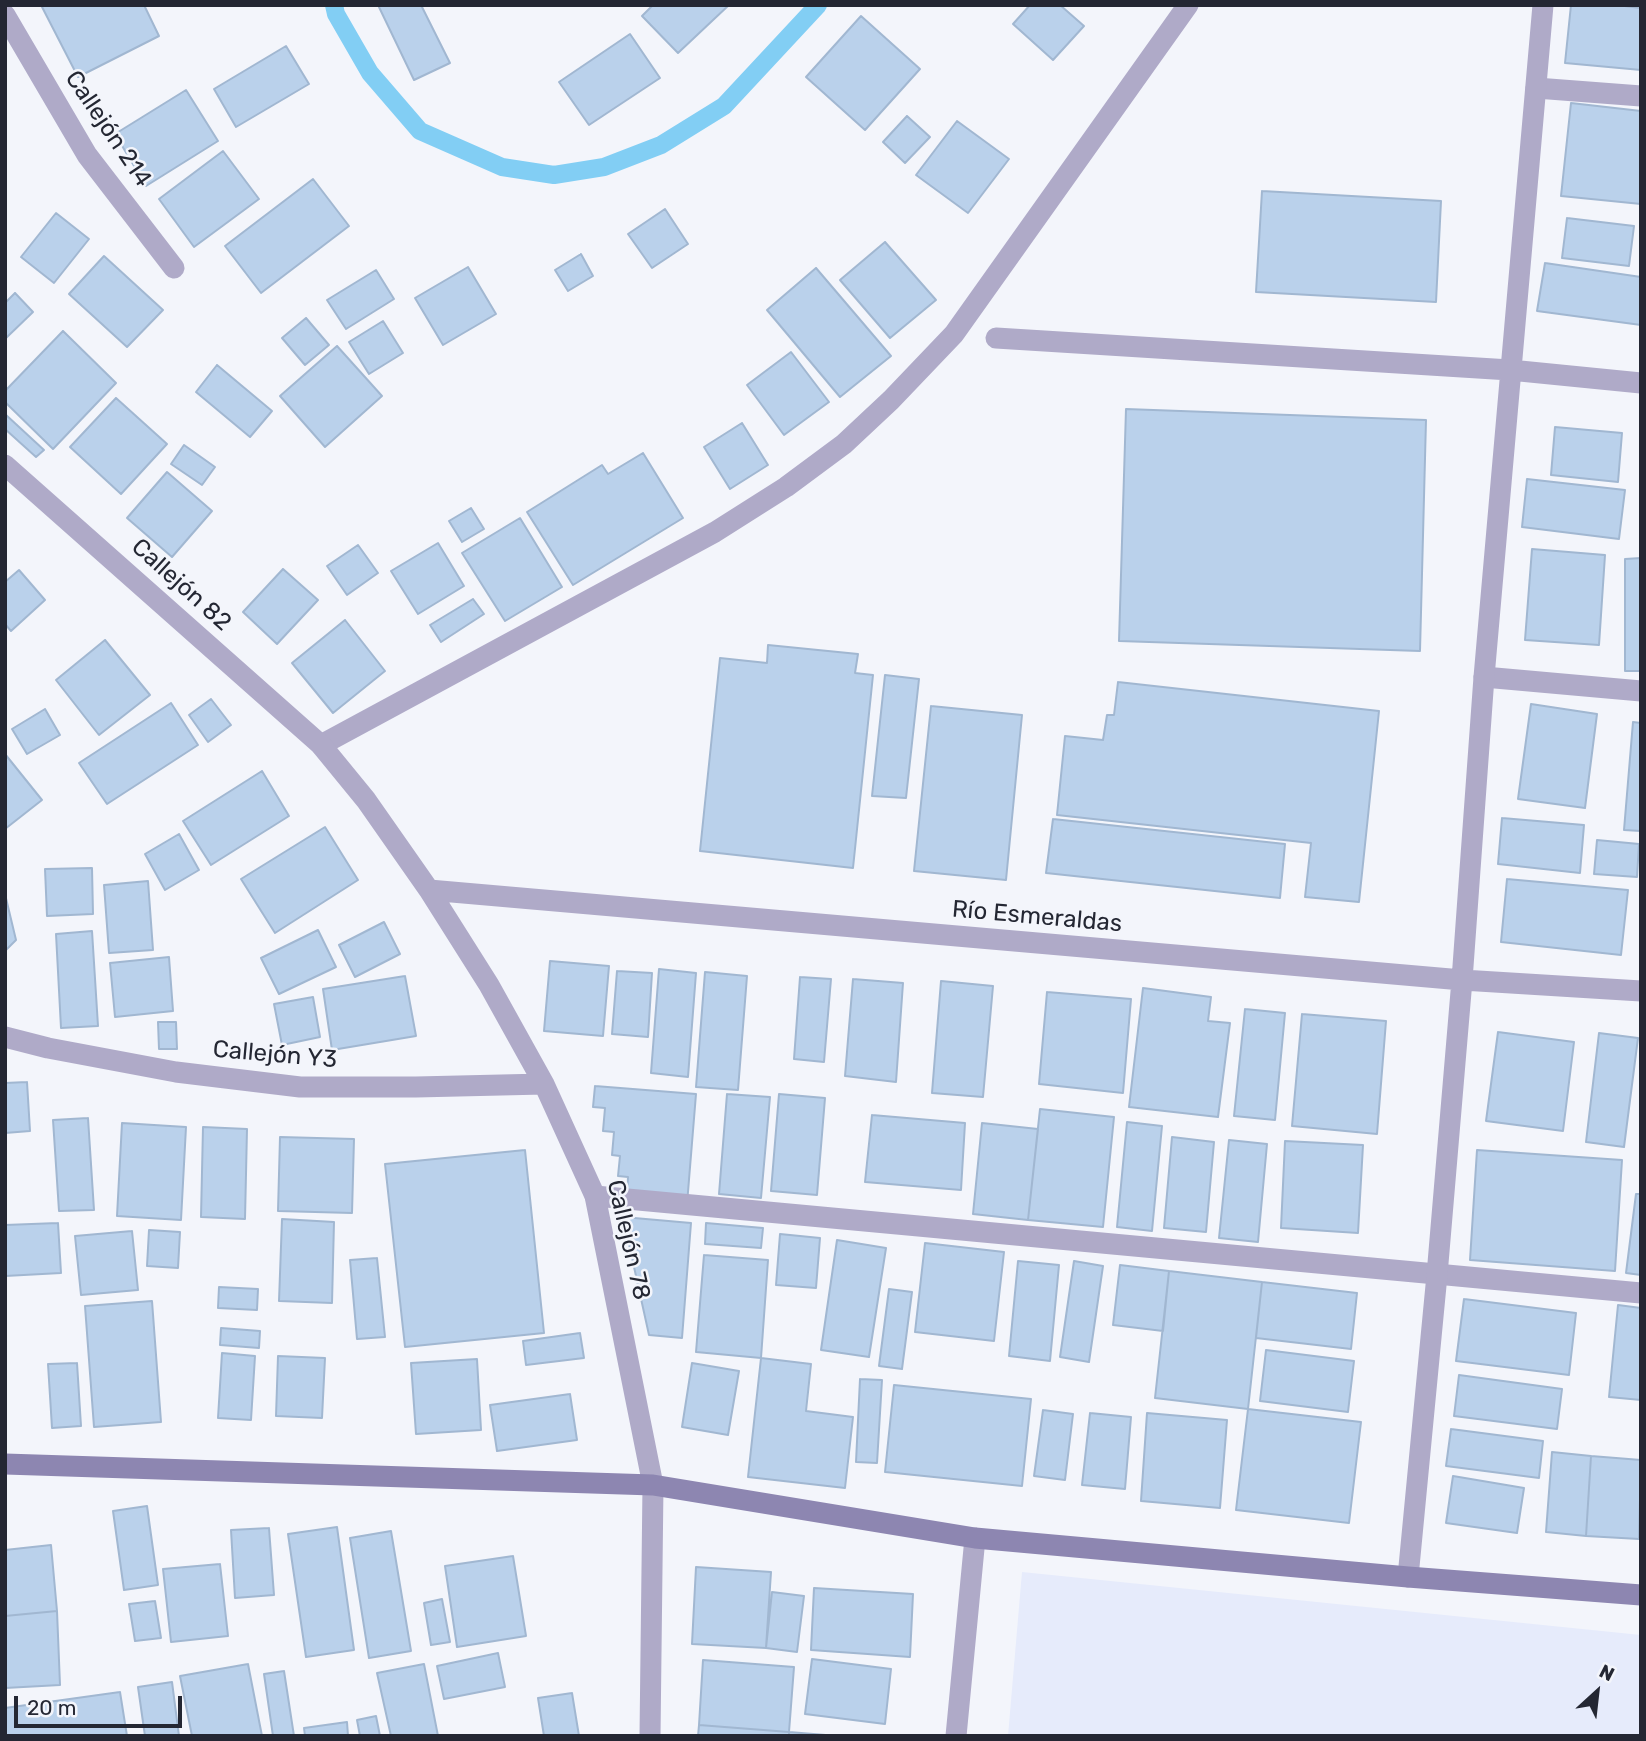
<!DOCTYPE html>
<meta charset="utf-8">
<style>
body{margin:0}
#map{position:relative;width:1646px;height:1741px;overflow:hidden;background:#f3f5fb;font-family:Rubik,sans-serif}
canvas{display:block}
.frame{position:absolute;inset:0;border:7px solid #242733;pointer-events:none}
.north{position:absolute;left:1562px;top:1657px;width:70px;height:70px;-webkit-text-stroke:5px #f3f5fb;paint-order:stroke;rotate:27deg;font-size:19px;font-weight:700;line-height:28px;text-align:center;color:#242733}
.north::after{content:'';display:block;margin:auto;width:24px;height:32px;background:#242733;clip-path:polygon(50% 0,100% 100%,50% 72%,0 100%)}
.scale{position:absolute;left:14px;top:1696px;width:168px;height:32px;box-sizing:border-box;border:4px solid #242733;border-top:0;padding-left:9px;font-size:21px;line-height:24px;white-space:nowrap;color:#242733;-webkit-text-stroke:5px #f3f5fb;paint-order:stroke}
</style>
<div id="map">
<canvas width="1646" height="1741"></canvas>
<div class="frame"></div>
<div class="north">N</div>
<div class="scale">20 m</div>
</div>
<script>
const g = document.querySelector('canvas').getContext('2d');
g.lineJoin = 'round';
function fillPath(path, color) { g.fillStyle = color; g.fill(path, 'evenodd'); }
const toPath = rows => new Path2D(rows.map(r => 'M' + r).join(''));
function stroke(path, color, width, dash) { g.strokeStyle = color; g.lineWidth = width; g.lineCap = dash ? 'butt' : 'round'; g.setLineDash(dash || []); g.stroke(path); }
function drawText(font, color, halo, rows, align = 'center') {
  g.font = font + ' Rubik,sans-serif'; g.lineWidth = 5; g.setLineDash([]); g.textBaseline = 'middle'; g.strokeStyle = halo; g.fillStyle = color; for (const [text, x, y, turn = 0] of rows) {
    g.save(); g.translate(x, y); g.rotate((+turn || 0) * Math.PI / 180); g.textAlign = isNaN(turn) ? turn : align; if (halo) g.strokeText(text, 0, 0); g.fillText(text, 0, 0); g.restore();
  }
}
fillPath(toPath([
 [1022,1572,1641,1635,1641,1736,1008,1736]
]), '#e6ebfb');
stroke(toPath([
 [334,5,336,14,370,73,420,131,502,167,554,175,604,167,661,145,724,106,818,5]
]), '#82cef4', 18);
const building = toPath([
 [41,5,144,5,159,36,78,77,41,5],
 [378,5,421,5,450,63,414,80,378,5],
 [653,5,729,5,678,53,642,16,653,5],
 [1030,5,1060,5,1084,26,1053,60,1013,24,1030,5],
 [1571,5,1616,5,1641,8,1641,70,1565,63,1571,5],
 [861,16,920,69,865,130,806,77,861,16],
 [630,34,660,78,589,125,559,82,630,34],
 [286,46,309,84,236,127,214,89,286,46],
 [186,90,218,141,146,186,115,134,186,90],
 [1571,103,1641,111,1641,204,1561,196,1571,103],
 [907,116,930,137,905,163,883,142,907,116],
 [957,121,1009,159,968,213,916,175,957,121],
 [223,151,259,199,194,247,159,199,223,151],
 [313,179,349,226,261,293,225,246,313,179],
 [1262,191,1441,201,1436,302,1256,292,1262,191],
 [665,209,688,244,652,268,628,234,665,209],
 [56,213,89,239,54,283,21,257,56,213],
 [1567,218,1634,226,1629,266,1562,258,1567,218],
 [885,242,936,300,890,338,840,280,885,242],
 [581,254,593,276,568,291,555,270,581,254],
 [104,256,163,310,127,347,69,294,104,256],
 [1545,263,1641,277,1641,325,1537,311,1545,263],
 [468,267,496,314,443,345,415,298,468,267],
 [816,268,891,356,840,397,767,310,816,268],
 [376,270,394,299,346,329,327,300,376,270],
 [15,293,33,312,5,339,5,303,15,293],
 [306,318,329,345,305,365,282,338,306,318],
 [383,321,403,353,369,374,349,342,383,321],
 [63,331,116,383,53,449,5,402,5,391,63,331],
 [337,346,382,396,325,447,280,396,337,346],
 [791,352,829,402,784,435,747,385,791,352],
 [217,365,272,411,250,437,196,392,217,365],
 [116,398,167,444,121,494,70,447,116,398],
 [1126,409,1426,420,1420,651,1119,641,1126,409],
 [5,414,44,450,36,457,5,429,5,414],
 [742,423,768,465,730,489,704,447,742,423],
 [1555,427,1622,433,1618,482,1551,475,1555,427],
 [184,445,215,467,202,485,171,464,184,445],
 [643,453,683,518,573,585,527,512,602,465,608,474,643,453],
 [167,472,212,511,172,557,127,518,167,472],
 [1527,479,1625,490,1619,539,1522,527,1527,479],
 [471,508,484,529,462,542,449,521,471,508],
 [520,518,562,587,505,621,462,553,520,518],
 [438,543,464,586,418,614,391,571,438,543],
 [358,545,378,573,347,595,327,566,358,545],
 [1532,549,1605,555,1599,645,1525,640,1532,549],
 [1641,558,1641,671,1625,671,1625,559,1641,558],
 [283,569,318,600,277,644,243,612,283,569],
 [19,570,45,600,11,631,5,624,5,582,19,570],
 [473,599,484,614,441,642,430,625,473,599],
 [345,620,385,671,333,713,292,663,345,620],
 [105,640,150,695,99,735,56,680,105,640],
 [768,645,858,654,855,673,873,675,853,868,700,851,720,658,767,663,768,645],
 [885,675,919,679,906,798,872,796,885,675],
 [1118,682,1379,711,1359,902,1305,897,1311,843,1057,815,1065,736,1103,740,1107,715,1114,715,1118,682],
 [211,699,231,725,208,742,189,715,211,699],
 [171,703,198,745,107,804,79,763,171,703],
 [1531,704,1597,714,1585,808,1518,799,1531,704],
 [931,706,1022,715,1006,880,914,871,931,706],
 [45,709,60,735,27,754,12,729,45,709],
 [1633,722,1641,723,1641,831,1624,830,1633,722],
 [5,754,42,800,5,829,5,754],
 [262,771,289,816,211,865,183,821,262,771],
 [1502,818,1584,825,1580,873,1498,864,1502,818],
 [1053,819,1285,844,1280,898,1046,873,1053,819],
 [325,827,358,880,275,933,241,879,325,827],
 [179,834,199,870,165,890,145,854,179,834],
 [1597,840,1639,844,1637,877,1594,874,1597,840],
 [92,868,93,914,47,916,45,869,92,868],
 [1507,879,1628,890,1621,955,1501,942,1507,879],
 [148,881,153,950,109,953,104,885,148,881],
 [5,894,16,940,5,951,5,894],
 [384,922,400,954,355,977,339,945,384,922],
 [318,930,336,967,279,994,261,958,318,930],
 [92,931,98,1026,61,1028,56,934,92,931],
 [169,957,173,1011,115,1017,110,963,169,957],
 [550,961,609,966,603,1036,544,1031,550,961],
 [659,969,696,973,688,1077,651,1073,659,969],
 [617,971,652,973,648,1037,612,1034,617,971],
 [705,972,747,976,738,1090,696,1087,705,972],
 [405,976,416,1036,332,1050,323,989,405,976],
 [800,977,831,979,824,1062,794,1059,800,977],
 [853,979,903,983,896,1082,845,1076,853,979],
 [941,981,993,986,983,1097,932,1093,941,981],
 [1143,988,1211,997,1208,1021,1230,1023,1218,1117,1129,1107,1143,988],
 [1047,992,1131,999,1123,1093,1039,1084,1047,992],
 [313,997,320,1037,282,1045,274,1004,313,997],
 [1245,1009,1285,1013,1275,1120,1234,1116,1245,1009],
 [1302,1014,1386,1021,1377,1134,1292,1126,1302,1014],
 [158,1022,176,1022,177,1049,159,1049,158,1022],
 [1498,1032,1574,1042,1563,1131,1486,1121,1498,1032],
 [1599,1033,1638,1038,1624,1147,1586,1142,1599,1033],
 [27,1082,30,1131,5,1133,5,1083,27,1082],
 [595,1086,696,1094,687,1204,627,1198,628,1177,618,1176,620,1156,612,1155,614,1132,603,1131,605,1108,593,1107,595,1086],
 [727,1094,770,1097,761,1198,719,1194,727,1094],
 [779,1094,825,1098,817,1195,771,1191,779,1094],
 [1040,1109,1114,1117,1103,1227,1028,1220,1040,1109],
 [872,1115,965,1123,961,1190,865,1182,872,1115],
 [88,1118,94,1210,59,1211,53,1120,88,1118],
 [1127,1122,1162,1126,1152,1231,1117,1227,1127,1122],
 [122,1123,186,1127,181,1220,117,1216,122,1123],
 [982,1123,1038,1129,1028,1220,973,1214,982,1123],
 [203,1127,247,1129,245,1219,201,1217,203,1127],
 [280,1137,354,1139,352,1213,278,1211,280,1137],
 [1172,1137,1214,1142,1206,1232,1164,1228,1172,1137],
 [1229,1140,1267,1144,1258,1242,1219,1238,1229,1140],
 [1285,1141,1363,1145,1358,1233,1281,1228,1285,1141],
 [525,1150,544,1333,405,1347,385,1164,525,1150],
 [1477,1150,1622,1160,1615,1271,1470,1260,1477,1150],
 [1636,1194,1641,1194,1641,1275,1626,1273,1636,1194],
 [623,1217,691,1223,682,1338,649,1335,623,1217],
 [282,1219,334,1222,332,1303,279,1301,282,1219],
 [58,1223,61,1273,5,1276,5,1225,58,1223],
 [706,1223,763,1228,761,1248,705,1244,706,1223],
 [149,1230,180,1232,178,1268,147,1266,149,1230],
 [132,1231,138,1290,81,1295,75,1236,132,1231],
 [780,1234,820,1238,816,1288,776,1285,780,1234],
 [837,1240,886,1248,869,1357,821,1350,837,1240],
 [925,1243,1004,1252,994,1341,915,1332,925,1243],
 [704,1255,768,1260,761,1358,696,1352,704,1255],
 [377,1258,385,1337,357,1339,350,1260,377,1258],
 [1018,1261,1059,1265,1050,1361,1009,1356,1018,1261],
 [1074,1261,1103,1266,1089,1362,1060,1357,1074,1261],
 [1120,1265,1169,1271,1163,1331,1113,1325,1120,1265],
 [1169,1271,1262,1282,1248,1409,1155,1398,1169,1271],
 [1262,1282,1357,1293,1351,1349,1256,1338,1262,1282],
 [219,1287,258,1289,257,1310,218,1308,219,1287],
 [889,1289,912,1292,902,1369,879,1366,889,1289],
 [1464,1299,1576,1313,1569,1375,1456,1361,1464,1299],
 [152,1301,161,1422,94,1427,85,1306,152,1301],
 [1618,1305,1641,1308,1641,1400,1609,1397,1618,1305],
 [221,1328,260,1331,259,1348,220,1345,221,1328],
 [580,1333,584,1358,526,1365,523,1341,580,1333],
 [1266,1350,1354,1361,1348,1412,1260,1401,1266,1350],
 [222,1353,255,1356,251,1420,218,1418,222,1353],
 [278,1356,325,1358,322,1418,276,1416,278,1356],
 [761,1358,811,1364,806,1411,853,1417,845,1488,748,1477,761,1358],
 [477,1359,481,1430,416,1434,411,1363,477,1359],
 [77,1363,81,1426,52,1428,48,1364,77,1363],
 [692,1363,739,1371,728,1435,682,1427,692,1363],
 [1459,1375,1562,1389,1557,1429,1454,1416,1459,1375],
 [860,1379,882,1380,877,1463,856,1462,860,1379],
 [894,1385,1031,1399,1022,1486,885,1472,894,1385],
 [570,1394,577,1440,497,1451,490,1405,570,1394],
 [1248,1409,1361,1422,1349,1523,1236,1510,1248,1409],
 [1043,1410,1073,1414,1065,1480,1034,1476,1043,1410],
 [1090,1413,1131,1417,1125,1489,1082,1485,1090,1413],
 [1147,1413,1227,1420,1220,1508,1141,1501,1147,1413],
 [1451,1429,1543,1441,1539,1478,1446,1466,1451,1429],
 [1552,1452,1591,1456,1586,1536,1546,1532,1552,1452],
 [1591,1456,1641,1460,1639,1539,1586,1536,1591,1456],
 [1453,1476,1524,1488,1517,1533,1446,1523,1453,1476],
 [147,1506,158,1585,124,1590,113,1511,147,1506],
 [337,1527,354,1650,306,1657,288,1534,337,1527],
 [269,1528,274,1595,235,1598,231,1530,269,1528],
 [391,1531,411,1651,369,1658,350,1538,391,1531],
 [51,1545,57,1611,5,1616,5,1550,51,1545],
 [513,1556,526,1636,457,1647,445,1566,513,1556],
 [220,1564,228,1636,171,1642,163,1569,220,1564],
 [696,1567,771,1572,766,1648,692,1644,696,1567],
 [814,1588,913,1594,910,1657,811,1650,814,1588],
 [772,1592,804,1596,797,1652,766,1648,772,1592],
 [442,1599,450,1642,431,1645,424,1603,442,1599],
 [155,1601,161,1638,135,1641,129,1604,155,1601],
 [57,1611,60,1685,5,1688,5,1616,57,1611],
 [498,1653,505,1687,444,1699,437,1666,498,1653],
 [812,1659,891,1669,885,1724,805,1714,812,1659],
 [703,1660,794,1667,789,1732,699,1725,703,1660],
 [248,1664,262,1736,192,1736,180,1676,248,1664],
 [424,1664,438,1736,391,1736,377,1673,424,1664],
 [284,1671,294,1736,273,1736,264,1674,284,1671],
 [172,1682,179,1736,145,1736,138,1687,172,1682],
 [120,1692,127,1736,5,1736,5,1708,120,1692],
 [572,1693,579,1736,544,1736,538,1698,572,1693],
 [376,1716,380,1736,360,1736,357,1720,376,1716],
 [347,1722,348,1736,305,1736,304,1728,347,1722],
 [699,1725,789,1732,789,1736,698,1736,699,1725],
 [789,1732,838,1736,789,1736,789,1732]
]);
fillPath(building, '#bad1eb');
stroke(building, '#a1b7d1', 2);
stroke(toPath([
 [1536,88,1641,96],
 [1484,677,1641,691],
 [321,745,715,532,786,487,844,444,891,400,954,334,1188,5],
 [595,1196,1641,1293]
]), '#afaac8', 21);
stroke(toPath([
 [5,15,87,155,174,268],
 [996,338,1510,370,1641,383],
 [5,465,321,745,366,800,429,890,489,985,544,1084,595,1196,653,1485,650,1736],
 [429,890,1462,980,1641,991],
 [5,1037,48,1048,176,1072,300,1087,416,1087,544,1084],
 [1408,1577,1437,1275,1462,980,1484,677,1543,5],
 [956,1736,975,1538]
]), '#afaac8', 21);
stroke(toPath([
 [5,1464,653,1485,975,1538,1408,1577,1641,1595]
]), '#8d86b1', 21);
drawText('24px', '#242733', '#f3f5fb', [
 ["Callejón 214",108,129,56],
 ["Callejón 82",181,585,42],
 ["Río Esmeraldas",1037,917,5],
 ["Callejón Y3",275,1055,5],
 ["Callejón 78",628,1240,77]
]);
</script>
